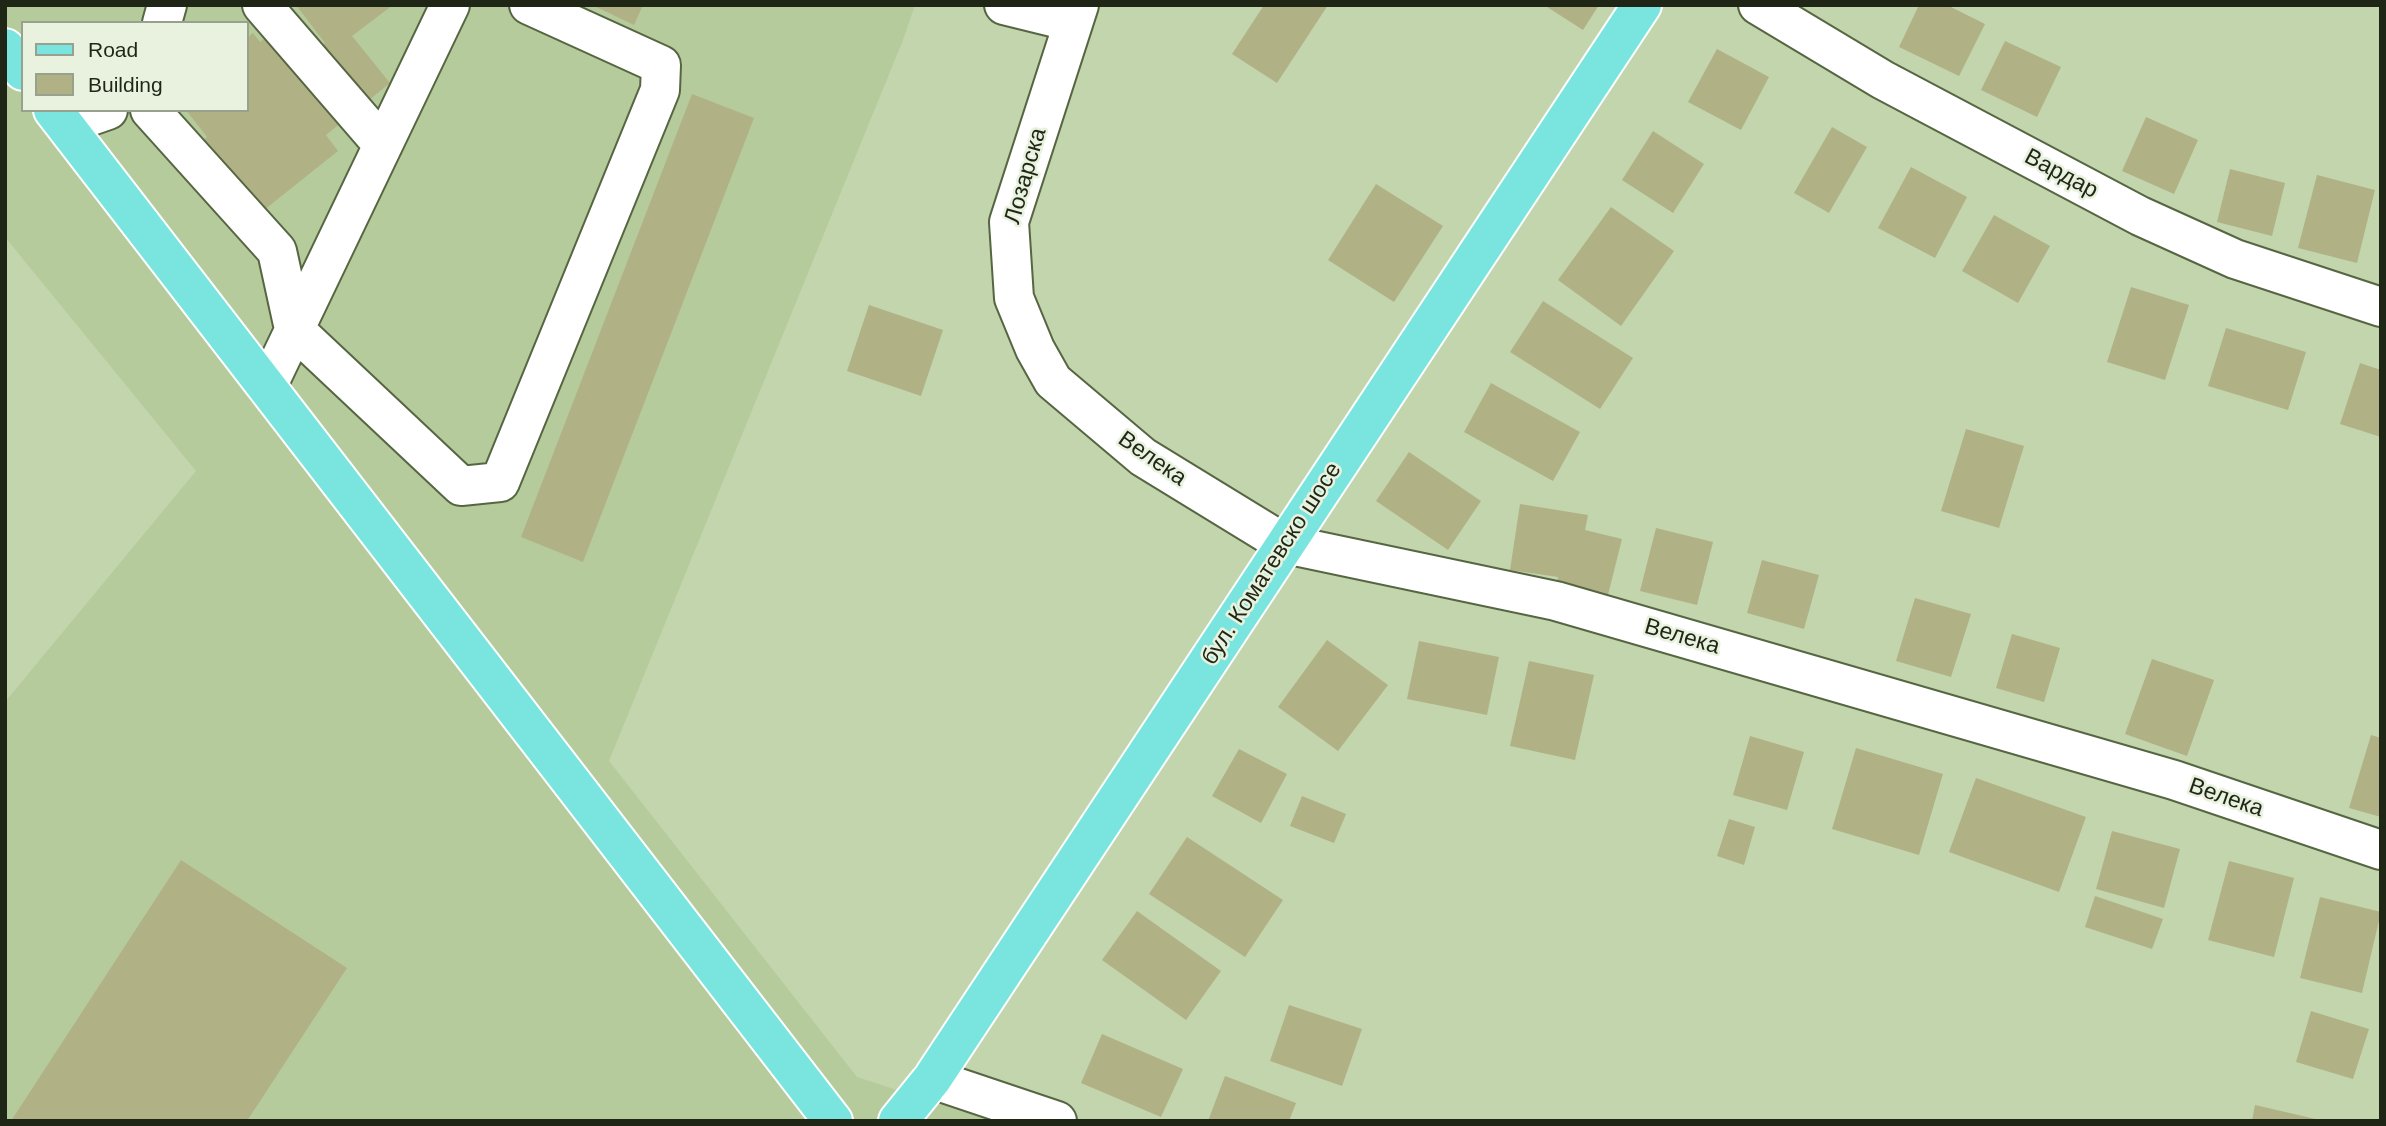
<!DOCTYPE html>
<meta charset="utf-8">
<style>
body{margin:0}
#map{position:relative;width:2386px;height:1126px;overflow:hidden;background:#c2d5ad;font-family:Helvetica,sans-serif}
canvas{display:block}
.frame{position:absolute;inset:0;border:7px solid #1f2616;pointer-events:none}
.legend{position:absolute;left:21px;top:21px;width:228px;height:91px;box-sizing:border-box;background:#e8f2de;border:2px solid #98a08e;margin:0;padding:9px 12px;list-style:none;font-size:21px;color:#1f2616}
.legend li{display:flex;align-items:center;gap:14px;height:35px}
.legend b{width:35px;border:2px solid #98a08e}
</style>
<div id="map">
<canvas width="2386" height="1126"></canvas>
<div class="frame"></div>
<ul class="legend">
<li><b style="height:9px;background:#79e5de"></b>Road</li>
<li><b style="height:19px;background:#b1b186"></b>Building</li>
</ul>
</div>
<script>
const g = document.querySelector('canvas').getContext('2d');
g.lineJoin = 'round';
function fillPath(path, color) { g.fillStyle = color; g.fill(path, 'evenodd'); }
const toPath = rows => new Path2D(rows.map(r => 'M' + r).join(''));
function stroke(path, color, width, dash) { g.strokeStyle = color; g.lineWidth = width; g.lineCap = dash ? 'butt' : 'round'; g.setLineDash(dash || []); g.stroke(path); }
function drawText(font, color, halo, rows, align = 'center') {
  g.font = font + ' Helvetica,sans-serif'; g.lineWidth = 5; g.setLineDash([]); g.textBaseline = 'middle'; g.strokeStyle = halo; g.fillStyle = color; for (const [text, x, y, turn = 0] of rows) {
    g.save(); g.translate(x, y); g.rotate((+turn || 0) * Math.PI / 180); g.textAlign = isNaN(turn) ? turn : align; if (halo) g.strokeText(text, 0, 0); g.fillText(text, 0, 0); g.restore();
  }
}
fillPath(toPath([
 [5,5,915,5,903,40,609,761,857,1077,992,1121,5,1121,5,702,196,471,5,237],
 [23,23,247,23,247,110,23,110]
]), '#b6cb9c');
fillPath(toPath([
 [296,5,393,5,352,36,390,83,326,135,338,151,259,214,201,142,207,137,186,110,247,110,247,38,253,33,260,42,274,31,300,63,325,43],
 [592,5,643,5,634,25],
 [1264,5,1328,5,1277,83,1232,54],
 [1544,5,1599,5,1583,30],
 [1919,5,1947,5,1985,24,1959,76,1899,47],
 [2005,41,2061,67,2037,117,1981,90],
 [1717,49,1769,77,1741,130,1688,102],
 [692,94,754,118,583,562,521,537],
 [2146,117,2198,140,2174,194,2122,171],
 [1832,127,1867,147,1829,213,1794,193],
 [1653,131,1704,164,1673,213,1622,180],
 [1911,167,1967,197,1935,258,1878,228],
 [2230,169,2285,183,2272,236,2217,222],
 [2317,175,2375,190,2357,263,2298,248],
 [1376,184,1443,226,1394,302,1328,260],
 [1611,207,1674,251,1621,326,1558,280],
 [1994,215,2050,246,2018,303,1962,271],
 [2131,287,2189,305,2165,380,2107,362],
 [1543,301,1633,358,1600,409,1510,352],
 [869,305,943,330,921,396,847,371],
 [2226,328,2306,352,2288,410,2208,386],
 [2360,363,2381,370,2381,437,2340,424],
 [1491,383,1580,432,1553,481,1464,432],
 [1966,429,2024,446,1999,528,1941,511],
 [1409,452,1481,501,1448,550,1376,501],
 [1520,504,1588,515,1585,530,1622,539,1608,595,1557,583,1558,577,1510,570],
 [1656,528,1713,542,1697,605,1640,591],
 [1762,560,1819,575,1804,629,1747,613],
 [1915,598,1971,614,1951,677,1896,661],
 [2012,634,2060,648,2044,702,1996,688],
 [1327,640,1388,685,1338,751,1278,707],
 [1419,641,1499,657,1487,715,1407,699],
 [2152,659,2214,680,2187,756,2125,734],
 [1529,661,1594,675,1575,760,1510,746],
 [2371,735,2381,738,2381,817,2349,808],
 [1750,736,1804,752,1787,810,1733,795],
 [1856,748,1943,774,1919,855,1832,829],
 [1239,749,1287,774,1261,823,1212,796],
 [1976,778,2086,817,2059,892,1949,852],
 [1302,796,1346,814,1334,843,1290,826],
 [1729,819,1755,827,1744,865,1717,856],
 [2112,831,2180,849,2164,908,2096,889],
 [1187,837,1283,900,1245,957,1149,894],
 [181,860,347,968,247,1121,11,1121],
 [2229,861,2294,878,2274,957,2208,940],
 [2095,896,2163,919,2152,949,2085,927],
 [2320,897,2381,912,2362,993,2300,978],
 [1137,911,1221,971,1186,1020,1102,960],
 [1289,1005,1362,1029,1342,1086,1270,1061],
 [2311,1011,2369,1029,2353,1079,2296,1062],
 [1102,1034,1183,1069,1161,1117,1081,1083],
 [1225,1076,1296,1103,1289,1121,1208,1121],
 [2255,1105,2320,1120,2320,1121,2252,1121]
]), '#b1b186');
const minor = toPath([
 [262,5,383,145],
 [1004,5,1073,22],
 [1079,5,1009,222,1014,298,1035,349,1053,381,1143,457,1285,544,1556,601,2174,780,2381,850],
 [1758,5,1883,80,2140,216,2235,259,2381,307],
 [162,23,167,5],
 [150,110,277,251,294,329,461,486,500,482,660,90,661,65,529,5],
 [65,125,108,110],
 [267,387,450,5],
 [932,1079,1057,1121]
]);
const major = toPath([
 [5,48,23,71],
 [53,110,833,1121],
 [898,1121,932,1079,1642,5]
]);
stroke(minor, '#566642', 42);
stroke(major, '#fff', 42);
stroke(minor, '#fff', 38);
stroke(major, '#79e5de', 38);
drawText('23px', '#1f2616', '#e8f2de', [
 ["Вардар",2061,174,28],
 ["Лозарска",1026,176,-74],
 ["Велека",1152,459,35],
 ["бул. Коматевско шосе",1272,564,-57],
 ["Велека",1682,637,16],
 ["Велека",2226,798,19]
]);
</script>
